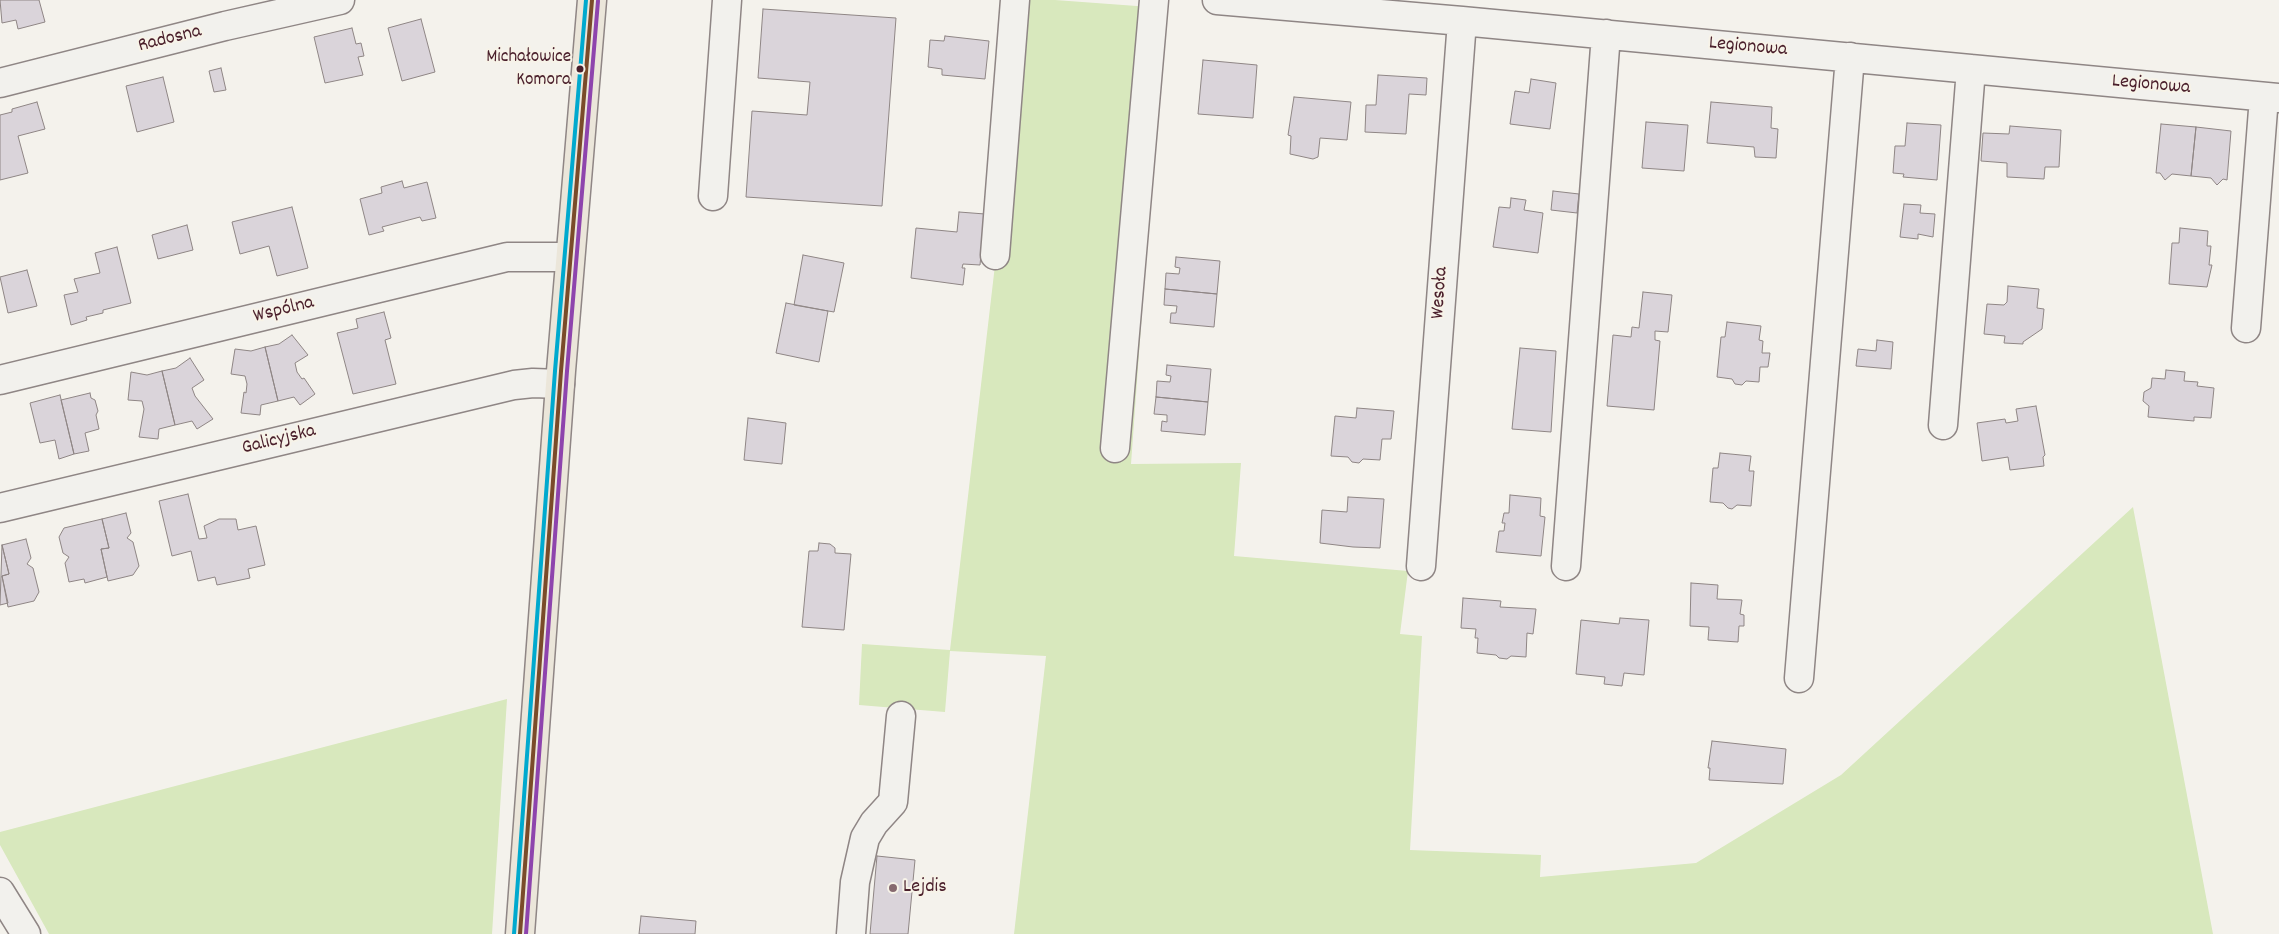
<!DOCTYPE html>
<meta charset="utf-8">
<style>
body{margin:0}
canvas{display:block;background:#f4f2ec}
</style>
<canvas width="2279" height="934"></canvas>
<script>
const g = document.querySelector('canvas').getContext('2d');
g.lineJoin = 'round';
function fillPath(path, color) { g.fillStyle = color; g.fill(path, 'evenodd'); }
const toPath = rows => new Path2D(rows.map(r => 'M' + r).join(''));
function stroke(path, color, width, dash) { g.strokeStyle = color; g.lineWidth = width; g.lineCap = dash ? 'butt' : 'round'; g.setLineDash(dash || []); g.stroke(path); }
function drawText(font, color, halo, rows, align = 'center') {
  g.font = font + ' Dekko,sans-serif'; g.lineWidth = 4; g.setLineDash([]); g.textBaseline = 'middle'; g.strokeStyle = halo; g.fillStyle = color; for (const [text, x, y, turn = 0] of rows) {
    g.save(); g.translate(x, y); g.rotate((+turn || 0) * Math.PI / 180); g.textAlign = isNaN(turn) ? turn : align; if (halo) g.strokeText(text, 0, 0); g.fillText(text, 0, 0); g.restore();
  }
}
fillPath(toPath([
 [1026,0,1055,0,1164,8,1131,464,1241,463,1234,556,1408,571,1400,634,1422,636,1410,850,1541,855,1540,877,1696,863,1841,775,2133,507,2213,934,1014,934,1046,656,950,651,945,712,859,705,862,644,950,650],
 [507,699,492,934,49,934,0,845,0,832]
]), '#d8e8bd');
const building = toPath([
 [0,0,39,0,45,22,18,29,16,20,2,23,0,0],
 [763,9,896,18,882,206,746,197,752,111,807,115,810,82,758,78,763,9],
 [421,19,435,72,402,81,388,28,421,19],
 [352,28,356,44,361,43,364,56,358,57,363,75,325,83,314,37,352,28],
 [945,36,989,41,985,79,942,75,942,69,928,67,930,40,944,41,945,36],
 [1203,60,1257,65,1253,118,1198,114,1203,60],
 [221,68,226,90,214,92,209,71,221,68],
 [1378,75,1427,78,1426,95,1409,94,1406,134,1365,132,1366,105,1376,105,1378,75],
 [163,77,174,122,137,132,126,86,163,77],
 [1531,79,1556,83,1550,129,1510,124,1515,91,1529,93,1531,79],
 [1294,97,1351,102,1347,140,1320,138,1318,157,1313,159,1290,154,1291,136,1288,135,1294,97],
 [37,102,45,129,18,136,28,173,0,180,0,115,12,112,12,109,37,102],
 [1711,102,1772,107,1771,128,1778,129,1776,158,1755,157,1754,147,1707,143,1711,102],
 [1646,122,1688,125,1684,171,1642,168,1646,122],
 [1907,123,1941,125,1937,180,1903,177,1904,174,1893,173,1895,146,1905,146,1907,123],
 [2161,124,2196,127,2191,176,2172,174,2165,180,2160,173,2156,173,2161,124],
 [2010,126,2061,130,2059,167,2045,167,2044,179,2007,177,2007,163,1981,161,1983,133,2009,134,2010,126],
 [2196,127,2231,131,2227,180,2223,179,2217,185,2211,178,2191,176,2196,127],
 [402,181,404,188,427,182,436,218,422,221,420,217,382,227,384,231,369,235,360,199,382,193,381,187,402,181],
 [1553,191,1579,194,1577,213,1551,210,1553,191],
 [1511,198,1526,200,1524,210,1543,213,1538,253,1493,247,1499,207,1510,208,1511,198],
 [1904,204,1921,205,1920,213,1935,214,1933,237,1918,234,1918,239,1900,237,1904,204],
 [292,207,308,268,277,276,269,246,240,254,232,222,292,207],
 [959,212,985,214,980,265,963,264,962,268,965,268,963,285,911,278,916,228,957,232,959,212],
 [187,225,193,250,158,259,152,235,187,225],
 [2180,228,2208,231,2207,246,2211,246,2209,265,2212,265,2207,287,2169,284,2172,243,2179,243,2180,228],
 [117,247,131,303,103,310,103,313,86,317,87,320,71,325,64,295,78,292,74,279,100,273,95,253,117,247],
 [803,255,844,263,834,312,794,305,803,255],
 [1176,257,1220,261,1217,294,1165,289,1166,273,1179,274,1180,268,1175,267,1176,257],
 [27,270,37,306,8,313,0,277,27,270],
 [2008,286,2039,289,2037,308,2044,309,2042,329,2023,342,2023,344,2004,343,2005,336,1984,334,1987,304,2004,305,2007,302,2008,286],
 [1165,289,1217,294,1214,327,1170,323,1171,313,1176,313,1177,306,1164,305,1165,289],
 [1643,292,1672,295,1668,332,1655,331,1655,340,1660,341,1654,410,1607,406,1613,335,1631,337,1632,327,1639,328,1643,292],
 [786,303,828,311,819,362,776,353,786,303],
 [384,312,391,338,385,340,396,384,353,394,337,333,358,328,356,319,384,312],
 [1727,322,1761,326,1759,340,1763,341,1762,353,1770,353,1768,367,1760,367,1759,382,1746,381,1742,385,1735,384,1732,379,1717,377,1721,337,1725,337,1727,322],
 [292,335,308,355,295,363,297,372,302,379,304,378,315,394,300,405,294,397,278,401,265,347,279,344,292,335],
 [1877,340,1893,342,1891,369,1856,366,1858,349,1876,351,1877,340],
 [265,347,278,401,261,405,260,415,241,413,244,392,246,393,247,384,245,376,231,374,235,349,251,351,265,347],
 [1520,348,1556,351,1551,432,1512,429,1520,348],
 [190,358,204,380,192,388,195,396,213,419,197,429,192,421,175,425,162,371,176,368,190,358],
 [1167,365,1211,369,1208,402,1156,397,1157,381,1170,382,1171,376,1166,375,1167,365],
 [2166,370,2185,372,2184,381,2198,382,2197,386,2214,388,2211,418,2194,417,2194,421,2148,417,2149,406,2143,401,2144,392,2151,388,2152,378,2165,379,2166,370],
 [162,371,175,425,159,429,158,439,139,437,144,409,142,401,128,400,131,372,147,375,162,371],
 [90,393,91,398,95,400,98,411,96,415,99,429,85,433,89,451,74,454,61,400,90,393],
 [60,395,74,454,59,459,55,440,40,443,30,403,60,395],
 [1156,397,1208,402,1205,435,1161,431,1162,421,1167,422,1167,415,1154,414,1156,397],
 [2036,406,2045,455,2043,457,2044,466,2010,470,2008,457,1982,461,1977,423,2005,419,2006,423,2018,421,2016,409,2036,406],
 [1357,408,1394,411,1391,439,1382,439,1380,460,1363,459,1359,463,1352,462,1348,457,1331,456,1335,416,1356,418,1357,408],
 [748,418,786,423,782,464,744,460,748,418],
 [1720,453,1751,456,1749,471,1754,471,1751,506,1737,505,1732,509,1728,508,1723,503,1710,502,1713,468,1718,468,1720,453],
 [188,494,199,539,207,538,204,526,219,519,236,519,238,530,256,526,265,565,248,569,250,578,217,585,215,577,198,581,191,551,172,556,159,501,188,494],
 [1510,495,1541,498,1540,516,1545,517,1541,556,1496,552,1499,531,1504,531,1505,523,1502,523,1504,513,1509,513,1510,495],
 [1348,497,1384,499,1380,548,1353,547,1320,543,1322,510,1347,512,1348,497],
 [126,513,131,533,127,538,133,542,139,566,133,575,108,581,101,549,109,548,102,519,126,513],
 [102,519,109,548,101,549,107,577,85,583,84,579,69,582,65,563,69,557,63,553,59,537,64,528,102,519],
 [26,539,31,558,27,564,33,568,39,592,34,601,8,607,2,576,9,574,2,545,26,539],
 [819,543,830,544,835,548,835,553,851,554,844,630,802,627,809,551,818,551,819,543],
 [2,545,9,574,2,576,8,603,0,605,2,545],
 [1691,583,1718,585,1717,599,1742,600,1740,614,1744,615,1744,626,1739,626,1738,642,1708,640,1709,627,1690,626,1691,583],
 [1463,598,1501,601,1500,607,1536,609,1533,634,1527,633,1526,657,1511,656,1507,659,1499,658,1496,655,1477,653,1478,638,1475,638,1476,629,1461,628,1463,598],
 [1620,618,1649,620,1644,675,1624,673,1622,686,1604,684,1605,677,1576,674,1581,620,1619,624,1620,618],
 [1712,741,1786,749,1783,784,1709,780,1710,768,1708,768,1712,741],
 [877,856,915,860,908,934,870,934,877,856],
 [641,916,696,921,695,934,639,934,641,916]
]);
fillPath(building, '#dad4da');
stroke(building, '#8f8685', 1);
const minor = toPath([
 [1217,0,1462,21,2279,98],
 [0,83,225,26,340,0],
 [713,196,727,0],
 [995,255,1015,0],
 [2246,328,2264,97],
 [0,380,507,257,570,257],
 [1943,425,1971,69],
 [1115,448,1154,0],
 [0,508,514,385,533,383,560,384],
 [1421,566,1462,21],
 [1566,566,1606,34],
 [1799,678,1850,57],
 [0,892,26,934],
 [851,934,855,882,865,838,874,823,893,802,901,716]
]);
const major = toPath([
 [520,934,561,371,592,0]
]);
stroke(minor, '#8f8685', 31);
stroke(major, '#8f8685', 31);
stroke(minor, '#f2f1ed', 28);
stroke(major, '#ebe6da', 28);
stroke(toPath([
 [520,934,561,371,592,0]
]), '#7a4b2a', 4);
stroke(toPath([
 [526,934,567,371,598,1]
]), '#8e44ad', 4);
stroke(toPath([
 [514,934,555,371,586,0]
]), '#00a9ce', 4);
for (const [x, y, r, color] of [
 [580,69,4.5,"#4a1f2b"],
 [893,888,5,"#86696f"]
]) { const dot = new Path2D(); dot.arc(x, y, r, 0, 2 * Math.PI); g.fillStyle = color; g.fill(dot); stroke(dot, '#f7f3e8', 2); }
drawText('19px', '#4a1f2b', '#f7f3e8', [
 ["Michałowice",571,58],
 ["Komora",571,81]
], 'right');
drawText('20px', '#4a1f2b', '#f7f3e8', [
 ["Radosna",170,40,-14],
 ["Legionowa",1748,48,5],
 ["Legionowa",2151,86,5],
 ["Wesoła",1441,293,-86],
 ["Wspólna",284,311,-14],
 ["Galicyjska",279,441,-14]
]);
drawText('20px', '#4a1f2b', '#f7f3e8', [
 ["Lejdis",903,888]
], 'left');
</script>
